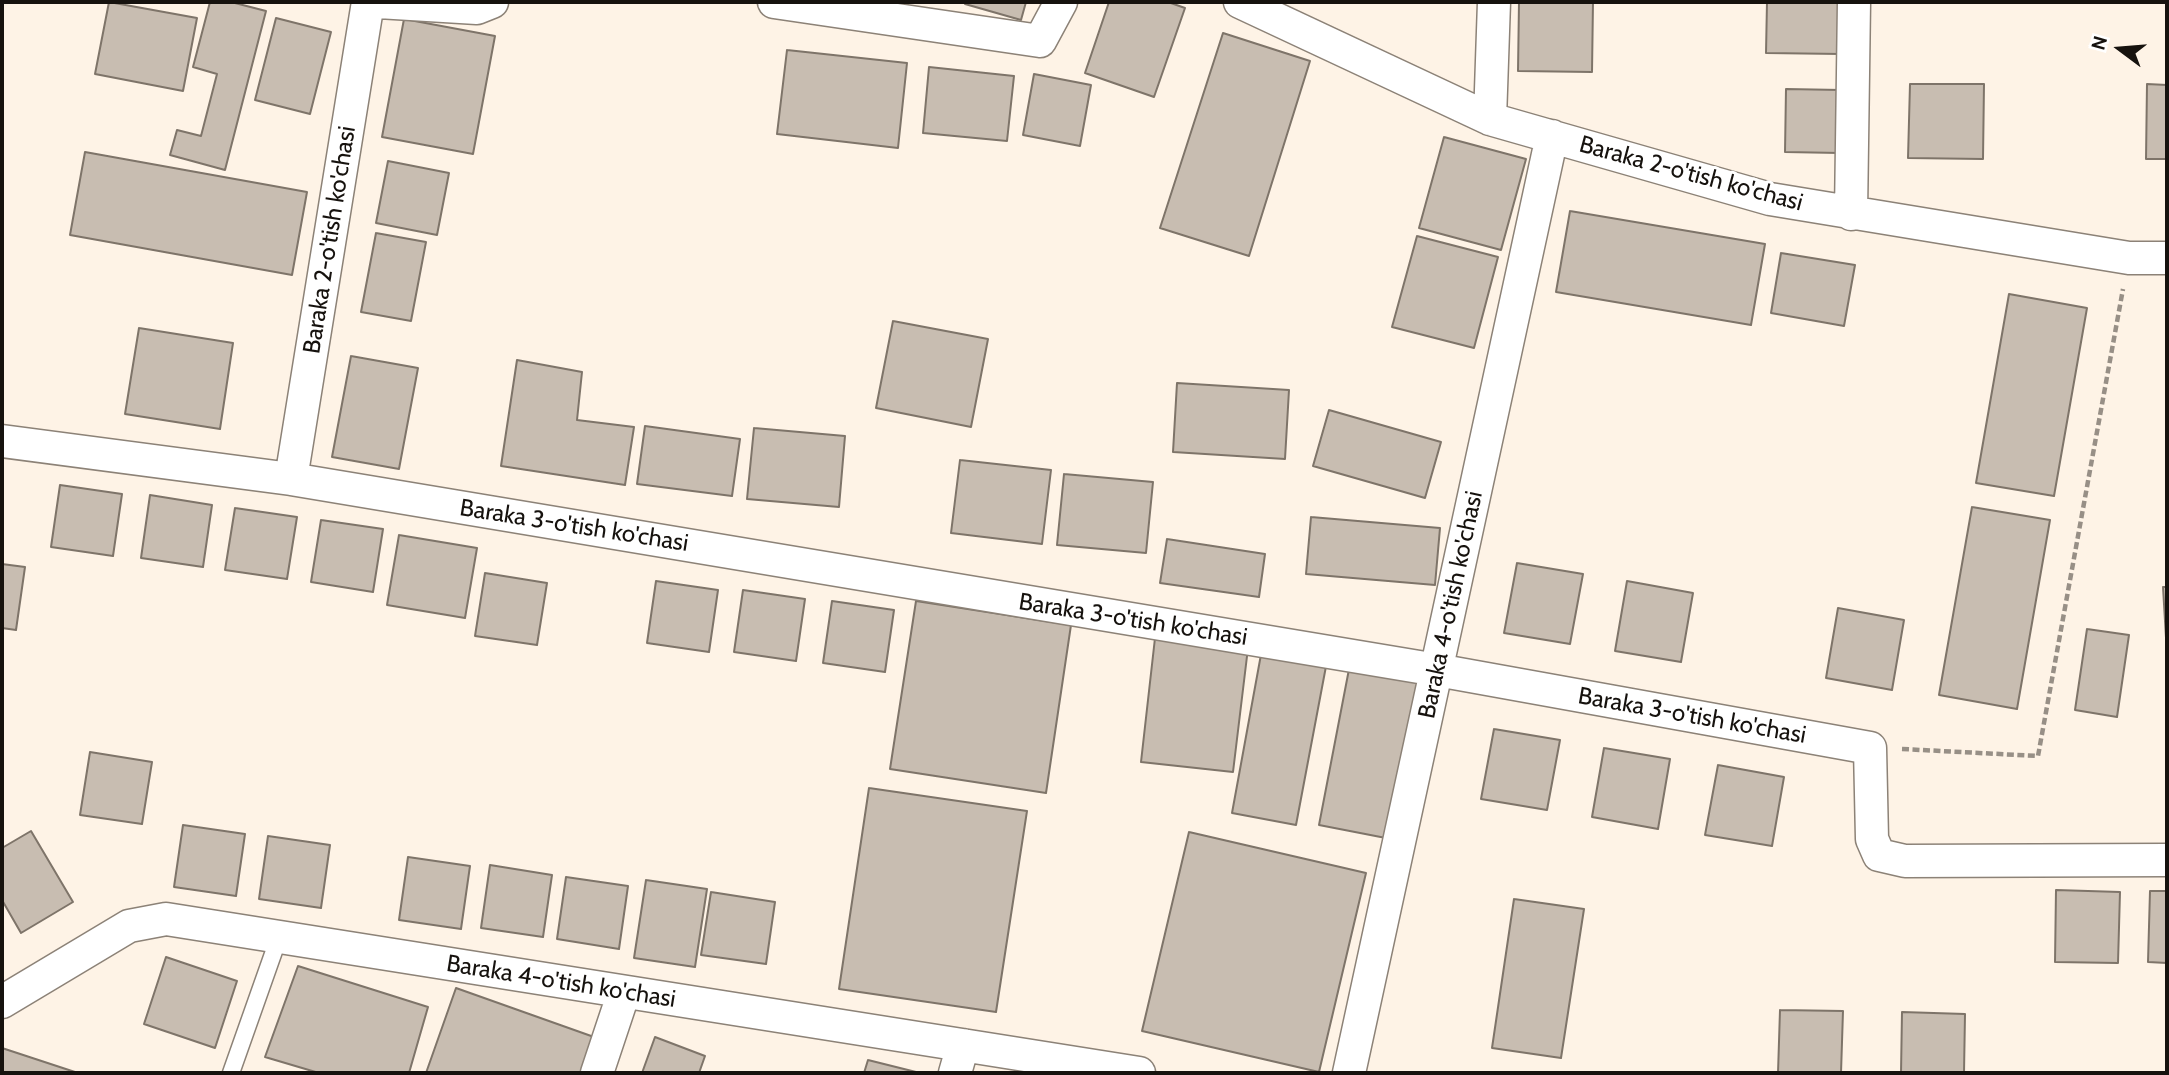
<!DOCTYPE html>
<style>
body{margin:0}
#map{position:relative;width:2169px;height:1075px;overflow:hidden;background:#fef3e6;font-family:Cabin,sans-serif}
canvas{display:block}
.frame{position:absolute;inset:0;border:4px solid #16120e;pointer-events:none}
.north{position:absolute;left:2085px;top:14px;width:70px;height:70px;-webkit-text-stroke:5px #fff;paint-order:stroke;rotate:286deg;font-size:19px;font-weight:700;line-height:28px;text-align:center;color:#16120e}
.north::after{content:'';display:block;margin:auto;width:24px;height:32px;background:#16120e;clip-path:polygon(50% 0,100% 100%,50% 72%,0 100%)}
</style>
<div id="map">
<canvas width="2169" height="1075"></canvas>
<div class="frame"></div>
<div class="north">N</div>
</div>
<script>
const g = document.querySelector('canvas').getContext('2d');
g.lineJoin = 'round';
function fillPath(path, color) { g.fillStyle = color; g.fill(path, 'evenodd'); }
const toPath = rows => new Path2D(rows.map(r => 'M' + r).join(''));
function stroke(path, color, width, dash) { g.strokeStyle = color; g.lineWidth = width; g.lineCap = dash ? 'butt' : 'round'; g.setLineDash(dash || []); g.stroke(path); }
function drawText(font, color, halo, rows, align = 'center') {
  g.font = font + ' Cabin,sans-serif'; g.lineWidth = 6; g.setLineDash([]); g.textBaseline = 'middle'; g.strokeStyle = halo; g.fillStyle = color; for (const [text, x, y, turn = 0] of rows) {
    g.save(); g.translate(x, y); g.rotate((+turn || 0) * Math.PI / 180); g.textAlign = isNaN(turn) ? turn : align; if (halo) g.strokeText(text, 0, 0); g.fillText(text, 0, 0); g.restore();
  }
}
const building = toPath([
 [109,2,197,18,183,91,95,74,109,2],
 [210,2,231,2,266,11,225,170,170,155,177,130,201,136,217,74,193,67,210,2],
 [966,2,1026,2,1021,20,965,4,966,2],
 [1109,2,1168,2,1185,8,1154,97,1085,73,1109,2],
 [1519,2,1593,2,1592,72,1518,71,1519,2],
 [1767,2,1841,2,1841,54,1766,53,1767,2],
 [276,18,331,32,310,114,255,100,276,18],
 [404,19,495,36,473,154,382,137,404,19],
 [1223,33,1310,61,1249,256,1160,228,1223,33],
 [787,50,907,63,898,148,777,134,787,50],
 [929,67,1014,76,1007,141,923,133,929,67],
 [1034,74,1091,85,1080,146,1023,135,1034,74],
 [1910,84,1984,84,1983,159,1908,158,1910,84],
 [2147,84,2167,85,2167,159,2146,159,2147,84],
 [1786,89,1841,90,1840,153,1785,152,1786,89],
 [1444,137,1526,159,1501,250,1419,228,1444,137],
 [85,152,307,192,292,275,70,235,85,152],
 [388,161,449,173,437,235,376,223,388,161],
 [1570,211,1765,244,1751,325,1556,292,1570,211],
 [376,233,426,242,411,321,361,312,376,233],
 [1417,236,1498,257,1474,348,1392,327,1417,236],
 [1781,253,1855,265,1844,326,1771,313,1781,253],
 [2009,294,2087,308,2054,496,1976,483,2009,294],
 [893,321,988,339,971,427,876,408,893,321],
 [139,328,233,343,220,429,125,414,139,328],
 [351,356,418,368,399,469,332,457,351,356],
 [517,360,582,372,577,420,634,427,625,485,501,466,517,360],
 [1177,383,1289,390,1285,459,1173,452,1177,383],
 [1329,410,1441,442,1425,498,1313,466,1329,410],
 [645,426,740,439,732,496,637,484,645,426],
 [754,428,845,436,839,507,747,499,754,428],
 [960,460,1051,470,1042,544,951,533,960,460],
 [1064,474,1153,482,1146,553,1057,545,1064,474],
 [60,485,122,494,113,556,51,547,60,485],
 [150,495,212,505,203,567,141,558,150,495],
 [1972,507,2050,520,2017,709,1939,695,1972,507],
 [235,508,297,517,287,579,225,570,235,508],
 [1311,517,1440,528,1435,585,1306,574,1311,517],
 [321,520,383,529,373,592,311,582,321,520],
 [399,535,477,548,465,618,387,605,399,535],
 [1167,539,1265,554,1259,597,1160,583,1167,539],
 [1517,563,1583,574,1570,644,1504,633,1517,563],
 [2,564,25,567,16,630,2,628,2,564],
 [485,573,547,583,537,645,475,636,485,573],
 [656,581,718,590,709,652,647,643,656,581],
 [1627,581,1693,593,1681,662,1615,651,1627,581],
 [2163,587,2167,587,2167,655,2163,587],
 [743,590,805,599,796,661,734,652,743,590],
 [832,601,894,610,885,672,823,663,832,601],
 [916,601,1071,625,1046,793,890,769,916,601],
 [1838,608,1904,620,1892,690,1826,678,1838,608],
 [2087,629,2129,635,2117,717,2075,710,2087,629],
 [1155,638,1248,648,1233,772,1141,762,1155,638],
 [1262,649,1327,661,1296,825,1232,813,1262,649],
 [1350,664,1427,678,1396,840,1319,825,1350,664],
 [1494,729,1560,740,1547,810,1481,799,1494,729],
 [1604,748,1670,759,1658,829,1592,817,1604,748],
 [90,752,152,762,142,824,80,815,90,752],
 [1718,765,1784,777,1772,846,1705,835,1718,765],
 [869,788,1027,811,996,1012,839,989,869,788],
 [183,825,245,834,236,896,174,887,183,825],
 [31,831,73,902,21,933,2,900,2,848,31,831],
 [1189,832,1366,873,1319,1072,1142,1031,1189,832],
 [268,836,330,845,321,908,259,899,268,836],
 [408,857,470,866,461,929,399,920,408,857],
 [490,865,552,875,543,937,481,928,490,865],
 [566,877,628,886,619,949,557,939,566,877],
 [646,880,707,889,695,967,634,958,646,880],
 [2056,890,2120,892,2118,963,2055,962,2056,890],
 [2150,891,2167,891,2167,963,2148,962,2150,891],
 [711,892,775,902,766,964,701,955,711,892],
 [1514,899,1584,909,1561,1058,1492,1048,1514,899],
 [166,957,237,981,215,1048,144,1024,166,957],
 [298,966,428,1007,409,1073,319,1073,265,1057,298,966],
 [456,988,594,1037,581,1073,426,1073,456,988],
 [1780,1010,1843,1011,1841,1073,1778,1073,1780,1010],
 [1902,1012,1965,1014,1964,1073,1901,1073,1902,1012],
 [655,1037,705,1056,699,1073,642,1073,655,1037],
 [2,1048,78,1073,2,1073,2,1048],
 [868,1060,920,1073,864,1073,868,1060]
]);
fillPath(building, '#c8bdb1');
stroke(building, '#7e7469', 2);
const lane = toPath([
 [231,1073,279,937]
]);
const street = toPath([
 [378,2,477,8,492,2],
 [774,2,1040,41,1061,2],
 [1240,2,1490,119,1770,199,2129,258,2167,258],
 [1490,119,1494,2],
 [1851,214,1854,2],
 [2,441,291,479,1437,670,1870,748,1872,839,1879,855,1905,861,2167,860],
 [291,479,368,2],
 [2,1002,129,926,166,919,1139,1073],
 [597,1073,624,992],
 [955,1073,963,1045],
 [1349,1073,1552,136]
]);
stroke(lane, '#8c8277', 19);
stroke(street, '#8c8277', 35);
stroke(toPath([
 [1902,749,2038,756,2123,289]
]), '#978f86', 4.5, [7, 3.5]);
stroke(lane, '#fff', 16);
stroke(street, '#fff', 32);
drawText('24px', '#16120e', '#fff', [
 ["Baraka 2-o'tish ko'chasi",1691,174,15],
 ["Baraka 2-o'tish ko'chasi",330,240,-81],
 ["Baraka 3-o'tish ko'chasi",574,526,9],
 ["Baraka 4-o'tish ko'chasi",1451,605,-78],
 ["Baraka 3-o'tish ko'chasi",1133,620,9],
 ["Baraka 3-o'tish ko'chasi",1692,716,10],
 ["Baraka 4-o'tish ko'chasi",561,982,9]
]);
</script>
